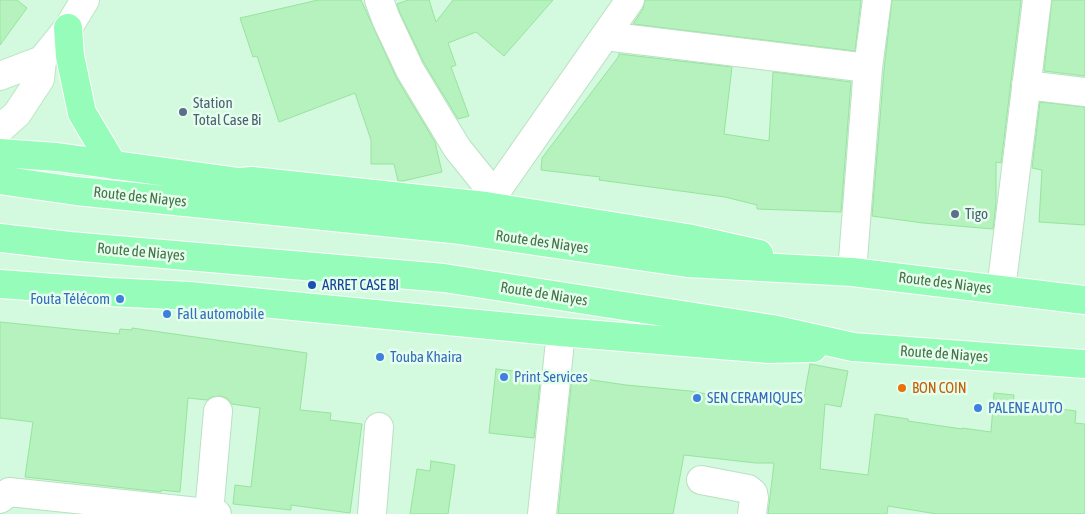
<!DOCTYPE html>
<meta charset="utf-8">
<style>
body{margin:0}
canvas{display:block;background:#dffce8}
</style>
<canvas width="1085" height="514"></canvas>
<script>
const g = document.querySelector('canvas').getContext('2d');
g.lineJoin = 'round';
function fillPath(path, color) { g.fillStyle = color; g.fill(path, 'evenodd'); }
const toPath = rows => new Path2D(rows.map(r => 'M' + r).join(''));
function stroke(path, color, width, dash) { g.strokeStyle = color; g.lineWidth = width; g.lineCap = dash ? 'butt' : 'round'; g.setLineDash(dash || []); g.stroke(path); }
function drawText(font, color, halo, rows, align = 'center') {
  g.font = font + ' "Asap Condensed",sans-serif'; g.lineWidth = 5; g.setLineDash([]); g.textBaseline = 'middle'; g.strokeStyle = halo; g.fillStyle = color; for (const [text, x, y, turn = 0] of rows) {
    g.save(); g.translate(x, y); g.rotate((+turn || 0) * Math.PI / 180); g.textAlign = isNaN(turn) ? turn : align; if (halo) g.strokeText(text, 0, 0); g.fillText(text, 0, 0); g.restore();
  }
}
fillPath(toPath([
 [0,0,1085,0,1085,514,0,514]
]), '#d3f9de');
const building = toPath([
 [0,0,17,0,27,8,0,45,0,0],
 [318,0,361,0,396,77,435,142,442,172,403,181,398,181,394,164,371,164,371,140,355,93,279,122,257,56,253,57,240,18,318,0],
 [408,0,429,0,436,22,453,0,553,0,504,56,476,32,448,43,456,65,451,67,469,116,458,119,424,63,400,13,397,4,408,0],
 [645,0,861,0,855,51,633,24,643,9,645,0],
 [892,0,1021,0,1001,163,996,162,996,203,993,229,923,223,872,216,884,70,892,0],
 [1052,0,1085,0,1085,76,1044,71,1052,0],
 [619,54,732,67,724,134,769,141,773,72,851,82,841,212,757,209,757,205,725,197,599,180,600,177,541,170,542,158,619,56,619,54],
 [1040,102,1085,107,1085,225,1039,222,1042,170,1032,168,1040,102],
 [0,322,119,334,120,329,132,330,132,328,307,353,300,410,331,413,330,420,362,424,350,513,291,505,291,510,233,504,235,485,251,487,260,408,232,404,227,398,220,396,212,397,207,400,188,398,180,492,161,490,161,492,25,477,33,422,0,418,0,322],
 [810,364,848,371,841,407,825,404,820,469,868,475,875,414,908,419,908,421,962,429,962,428,991,432,994,393,1014,395,1013,403,1076,411,1075,423,1085,424,1085,514,937,514,888,506,887,514,768,514,774,463,756,463,684,455,673,514,558,514,572,377,626,385,690,391,762,404,803,403,810,364],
 [496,369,541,374,534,438,489,433,496,369],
 [431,461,455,465,448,514,410,514,417,469,430,471,431,461]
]);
fillPath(building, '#b6f2bd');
stroke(building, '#97e49e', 1);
const minor = toPath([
 [379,0,386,19,410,70,457,148,494,194],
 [605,36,868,68],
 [1026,85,1085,92],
 [486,206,630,0],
 [852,272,868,68,877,0],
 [1001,290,1037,0],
 [701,480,748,489,753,493,754,498,752,514],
 [0,499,9,492,217,514],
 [209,513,218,411],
 [372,514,379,427],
 [542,514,561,332]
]);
const secondary = toPath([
 [0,76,42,60,68,28,85,0],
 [0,129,17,114,40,79,42,60]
]);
const primary = toPath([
 [68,28,70,56,82,113,113,165],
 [0,153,57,157,239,182,252,181,486,206,687,238,759,254],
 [0,180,76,191,452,229,687,263,852,272,1085,300],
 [0,238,70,246,444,278,772,329,853,347,1085,364],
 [0,284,109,292,190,296,561,332,769,349,813,348]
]);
stroke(minor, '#bbe0c2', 30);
stroke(secondary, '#bbe7c3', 30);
stroke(primary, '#fff', 30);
stroke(minor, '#fff', 28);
stroke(secondary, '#fff', 28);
stroke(primary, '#96fcb9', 28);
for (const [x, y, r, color] of [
 [183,112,5,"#5c6f8a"],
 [955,214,5,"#5c6f8a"],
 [312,285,5,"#1a4fb4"],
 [120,299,5,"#3f7fe0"],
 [167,314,5,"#3f7fe0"],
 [380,357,5,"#3f7fe0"],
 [504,377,5,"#3f7fe0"],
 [902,388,5,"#e8710a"],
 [697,398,5,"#3f7fe0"],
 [978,408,5,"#3f7fe0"]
]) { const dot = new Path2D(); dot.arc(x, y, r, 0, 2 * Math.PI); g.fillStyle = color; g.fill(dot); stroke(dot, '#e5ffed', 2); }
drawText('15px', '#4e5e75', '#e5ffed', [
 ["Station",193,103],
 ["Total Case Bi",193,120],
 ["Tigo",965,214]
], 'left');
drawText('15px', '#47724a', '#e5ffed', [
 ["Route des Niayes",140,197,6],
 ["Route des Niayes",542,242,8],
 ["Route de Niayes",141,252,5],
 ["Route des Niayes",945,283,7],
 ["Route de Niayes",544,294,9],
 ["Route de Niayes",944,354,4]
]);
drawText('15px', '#164399', '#e5ffed', [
 ["ARRET CASE BI",322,285]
], 'left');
drawText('15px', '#366cbe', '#e5ffed', [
 ["Fouta Télécom",110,299,"right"],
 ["Fall automobile",177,314],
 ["Touba Khaira",390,357],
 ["Print Services",514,377],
 ["SEN CERAMIQUES",707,398],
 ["PALENE AUTO",988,408]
], 'left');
drawText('15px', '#c56008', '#e5ffed', [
 ["BON COIN",912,388]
], 'left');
</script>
